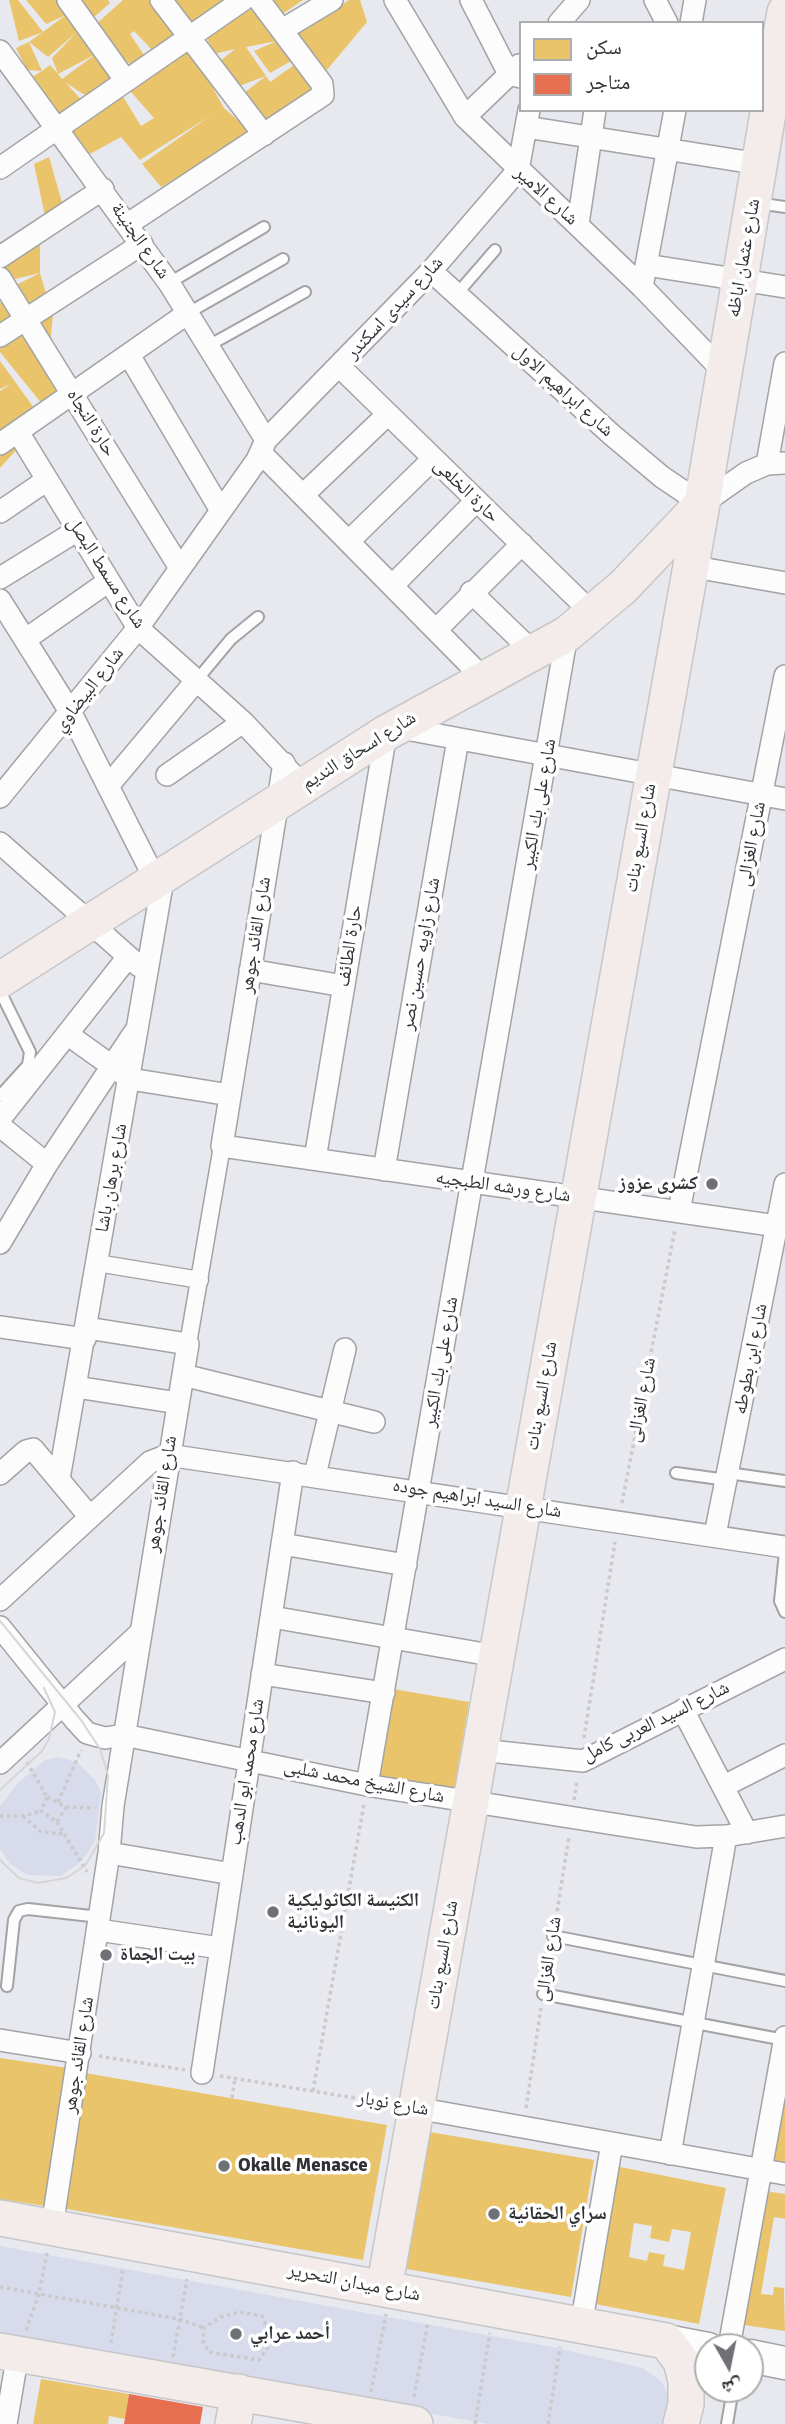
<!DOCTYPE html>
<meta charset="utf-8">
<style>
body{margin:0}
#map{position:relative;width:785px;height:2424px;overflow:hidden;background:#e8e9ef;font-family:Signika,"Noto Naskh Arabic",sans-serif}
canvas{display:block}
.legend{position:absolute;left:519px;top:21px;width:245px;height:91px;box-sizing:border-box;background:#fff;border:2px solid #acadae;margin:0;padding:9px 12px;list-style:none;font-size:21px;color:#303135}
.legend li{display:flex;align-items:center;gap:14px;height:35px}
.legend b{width:35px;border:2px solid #acadae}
.north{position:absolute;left:694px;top:2333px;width:70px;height:70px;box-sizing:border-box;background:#fff;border:2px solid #acadae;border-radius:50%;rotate:171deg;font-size:19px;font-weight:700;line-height:28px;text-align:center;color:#303135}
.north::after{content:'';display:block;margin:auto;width:24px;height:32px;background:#707176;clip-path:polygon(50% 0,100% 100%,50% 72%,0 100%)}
</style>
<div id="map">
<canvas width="785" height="2424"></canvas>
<ul class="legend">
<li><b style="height:19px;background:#e9c46a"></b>سكن</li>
<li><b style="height:19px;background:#e76f51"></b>متاجر</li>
</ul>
<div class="north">ش</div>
</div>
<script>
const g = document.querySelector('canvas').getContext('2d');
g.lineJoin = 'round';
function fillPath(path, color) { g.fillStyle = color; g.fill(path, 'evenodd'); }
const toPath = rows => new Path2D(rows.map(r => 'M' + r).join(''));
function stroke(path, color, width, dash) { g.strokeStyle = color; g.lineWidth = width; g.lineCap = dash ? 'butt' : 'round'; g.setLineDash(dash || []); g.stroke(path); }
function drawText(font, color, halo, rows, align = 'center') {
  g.font = font + ' Signika,"Noto Naskh Arabic",sans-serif'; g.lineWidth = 7; g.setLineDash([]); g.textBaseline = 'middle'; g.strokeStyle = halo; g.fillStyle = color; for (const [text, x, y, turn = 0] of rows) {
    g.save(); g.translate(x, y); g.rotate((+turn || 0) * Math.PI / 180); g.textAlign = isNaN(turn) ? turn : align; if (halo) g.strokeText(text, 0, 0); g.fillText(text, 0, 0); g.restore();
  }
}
fillPath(toPath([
 [58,1757,77,1762,96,1781,101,1793,95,1841,82,1861,61,1876,28,1875,10,1864,0,1849,0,1806,18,1783,45,1760],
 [0,2246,552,2347,643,2368,662,2382,668,2394,667,2417,664,2424,489,2424,0,2338]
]), '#d7dbeb');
fillPath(toPath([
 [9,0,18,0,43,32,19,41],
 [26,0,56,0,96,54,58,74,62,79,96,54,111,80,88,97,66,83,88,107,60,119,29,79,42,71,27,70,16,48,29,42,42,71,50,65,58,74,52,58,76,33,48,57,29,42,66,15,46,24],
 [82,0,108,0,110,3,93,18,78,3],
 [123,0,152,0,184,41,153,51,134,31,130,34,146,58,130,64,109,46,95,25],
 [171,0,242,0,193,27],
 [266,0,303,0,278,17],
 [349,0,360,0,367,22,326,71,298,33],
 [253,8,277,41,246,47,266,76,239,86,220,61,235,49,214,54,206,36],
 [277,41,293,60,270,73,254,51],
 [190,47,224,108,253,134,161,187,142,164,210,116,140,160,121,137,90,154,64,138,122,95,141,126,154,118,123,83],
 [297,63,314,91,268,123,244,93,266,76,270,82],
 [49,157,63,206,45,216,34,164],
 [40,242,40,273,11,280,2,263],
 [40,273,48,300,29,307,12,287],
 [7,298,19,318,0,325,0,303],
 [53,315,50,345,25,320],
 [25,328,61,392,42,404,0,352,0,345],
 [0,361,37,412,0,434,0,391,11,384,0,389],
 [12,443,18,448,0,468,0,452],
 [393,1689,469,1702,454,1790,378,1778],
 [785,2055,785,2171,766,2166],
 [0,2058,68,2068,45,2206,0,2199],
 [85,2073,387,2125,363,2260,61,2208],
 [418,2130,594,2160,571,2297,395,2267],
 [615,2166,726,2188,699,2324,590,2303],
 [634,2223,652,2226,650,2238,669,2242,672,2229,691,2232,684,2270,663,2266,665,2255,649,2252,647,2261,629,2257],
 [759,2190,785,2194,785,2219,774,2217,761,2294,773,2295,774,2287,784,2288,785,2331,737,2324],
 [41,2379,129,2394,125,2419,109,2416,108,2424,33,2424]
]), '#e9c46a');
fillPath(toPath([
 [129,2394,203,2407,200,2424,124,2424]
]), '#e76f51');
const service = toPath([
 [757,203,785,207],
 [169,283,264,227],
 [456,295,495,250],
 [188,313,283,259],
 [208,346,305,292],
 [196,681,231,639,258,617],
 [0,991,30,1052,28,1065,0,1096],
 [676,1473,727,1480],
 [728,1473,785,1481],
 [785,1552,780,1601,785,1612],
 [553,1936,785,1981],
 [7,1986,14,1920,19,1911,28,1909,100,1917],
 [543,1994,785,2040],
 [727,2424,733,2389]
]);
const pedestrian = toPath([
 [97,1263,200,1280],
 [188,1344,222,1146]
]);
const minor = toPath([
 [68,0,126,81],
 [161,0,264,135],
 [395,0,465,117,642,287,723,371],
 [471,0,509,74,521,77],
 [655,0,667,23],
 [559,23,579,0],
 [691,23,695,0],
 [282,30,332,0],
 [0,51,169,283,266,440],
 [465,117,519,65],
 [526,127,760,164],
 [0,168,243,0],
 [128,224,323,95,322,84,259,0],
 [578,224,595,110],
 [0,257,103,189],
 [646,265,785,287],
 [431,271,612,435,662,477,702,504,746,473,767,464,785,463],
 [0,278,180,568],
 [642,287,675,110],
 [0,336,142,244],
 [129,355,220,509],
 [340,367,593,614],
 [18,432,138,628,243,722,292,774],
 [0,444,188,313],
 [262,454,484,679],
 [767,464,785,363],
 [303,495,388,414],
 [0,512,47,480],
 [349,541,433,459],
 [689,566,785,583],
 [0,578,78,530],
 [393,585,476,501],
 [471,592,534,653],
 [0,600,71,713,161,891,59,1479],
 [437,629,522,544],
 [26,639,109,581],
 [395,727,785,799],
 [284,763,222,1146,785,1227],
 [167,775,243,722],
 [108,786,196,681],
 [0,797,138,628,257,460,266,440,431,271,518,170,529,110],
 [0,843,139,966],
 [250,970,344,986],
 [67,1034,130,1079,230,1095],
 [0,1119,128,957],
 [0,1126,47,1164],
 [315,1159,386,733],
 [384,1170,458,739],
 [679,1211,785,676],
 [0,1243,47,1164,134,1033],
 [0,1327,85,1339],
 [183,1375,374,1422],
 [76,1387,178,1403],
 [0,1474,26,1451,33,1449,90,1517],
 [315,1475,345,1349],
 [715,1535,785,1184],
 [282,1544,406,1565],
 [0,1600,150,1462,168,1455,785,1547],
 [272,1617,496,1656],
 [0,1627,75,1720,87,1733,105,1738,124,1735,372,1786,696,1837,726,1836,785,1826],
 [262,1674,384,1693],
 [683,1710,747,1833],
 [480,1750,583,1761,785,1659],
 [0,1763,140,1633],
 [367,1785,567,634],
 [724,1786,785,1755],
 [109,1853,232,1874],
 [98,1930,220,1948],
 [0,2040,80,2053],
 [202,2073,293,1472],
 [416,2108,785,2174],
 [670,2154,726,1836],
 [52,2227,109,1853,113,1806,188,1344,87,1328],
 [581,2326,612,2143],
 [729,2347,785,2037],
 [6,2424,18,2353]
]);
const secondary = toPath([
 [666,2341,708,2349],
 [750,2356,785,2363]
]);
const primary = toPath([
 [0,980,386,733,567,634,623,587,701,505],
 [0,2218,666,2341,681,2361,686,2381,686,2404,681,2424],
 [384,2289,702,504,785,12],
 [0,2351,415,2424],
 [233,2424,239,2392]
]);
stroke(service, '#a2a3a6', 14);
stroke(pedestrian, '#a2a3a6', 19);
stroke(minor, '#a2a3a6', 24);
stroke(secondary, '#a2a3a6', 35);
stroke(primary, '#c6c6c9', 38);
stroke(toPath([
 [622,1503,675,1229],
 [584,1738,615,1542],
 [27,1762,47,1797],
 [47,1797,66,1807,57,1822,41,1811,47,1797],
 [574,1800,577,1780],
 [58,1802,81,1750],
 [66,1807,95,1808],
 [0,1816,23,1816,41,1811],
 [23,1816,41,1832,65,1834],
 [57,1822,87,1872],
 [555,1925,569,1836],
 [546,1980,551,1950],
 [99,2056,185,2070],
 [220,2076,392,2104],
 [313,2091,364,1804],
 [232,2098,235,2078],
 [526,2108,541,2008],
 [0,2287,179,2319,204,2328],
 [240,2312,262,2316,272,2341,259,2360,209,2352,203,2341,204,2328,220,2317,240,2312],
 [26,2330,39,2294,47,2253],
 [111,2343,123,2268],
 [173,2357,187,2279],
 [371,2392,386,2314],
 [414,2397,428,2322],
 [475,2424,490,2333],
 [548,2424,560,2347]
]), '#cacacd', 3.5, [3.5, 3.5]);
stroke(service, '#fcfcfd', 10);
stroke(pedestrian, '#fcfcfd', 16);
stroke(minor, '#fcfcfd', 21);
stroke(secondary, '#fcfcfd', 32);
stroke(primary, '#f3ecea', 35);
stroke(toPath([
 [0,1621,81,1720,100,1749,108,1775,104,1833,85,1866,66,1878,38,1883,19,1878,0,1860],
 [0,1790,42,1751,49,1739,55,1712,44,1688]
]), '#d6d6d8', 2);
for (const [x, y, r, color] of [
 [712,1184,7,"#707176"],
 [273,1912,7,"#707176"],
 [106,1955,7,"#707176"],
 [224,2166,7,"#707176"],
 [494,2214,7,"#707176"],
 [236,2334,7,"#707176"]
]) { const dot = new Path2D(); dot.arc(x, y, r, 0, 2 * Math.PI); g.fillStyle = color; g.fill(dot); stroke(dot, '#fff', 2.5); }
drawText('19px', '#303135', '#fff', [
 ["شارع الامير",546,196,42],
 ["شارع الجنينة",140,241,55],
 ["شارع عثمان اباظه",744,258,-80],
 ["شارع سيدى اسكندر",395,308,-47],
 ["شارع ابراهيم الاول",563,391,42],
 ["حارة النجاه",91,423,58],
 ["حارة الخلعى",466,491,44],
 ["شارع مسمط البصل",106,573,57],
 ["شارع البيضاوي",89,690,-52],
 ["شارع اسحاق النديم",359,751,-32],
 ["شارع على بك الكبير",539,804,-80],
 ["شارع السبع بنات",641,838,-80],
 ["شارع الغزالى",752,844,-79],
 ["شارع القائد جوهر",256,935,-81],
 ["حارة الطائف",350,946,-81],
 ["شارع زاويه حسين نصر",421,954,-80],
 ["شارع برهان باشا",112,1178,-80],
 ["شارع ورشه الطبجيه",503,1187,8],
 ["شارع ابن بطوطه",751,1359,-79],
 ["شارع على بك الكبير",441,1362,-80],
 ["شارع السبع بنات",542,1396,-80],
 ["شارع الغزالى",642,1400,-79],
 ["شارع القائد جوهر",162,1494,-81],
 ["شارع السيد ابراهيم جوده",477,1499,9],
 ["شارع السيد العربى كامل",656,1722,-26],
 ["شارع محمد ابو الدهب",247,1772,-81],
 ["شارع الشيخ محمد شلبى",364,1782,11],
 ["شارع السبع بنات",443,1955,-80],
 ["شارع الغزالى",549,1959,-81],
 ["شارع القائد جوهر",79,2055,-81],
 ["شارع نوبار",393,2104,10],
 ["شارع ميدان التحرير",354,2283,11]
]);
drawText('bold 19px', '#303135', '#fff', [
 ["كشرى عزوز",698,1184,"right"],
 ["الكنيسة الكاثوليكية",287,1901],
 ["اليونانية",287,1923],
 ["بيت الجماة",120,1955],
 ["Okalle Menasce",238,2166],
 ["سراي الحقانية",508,2214],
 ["أحمد عرابي",250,2334]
], 'left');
</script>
